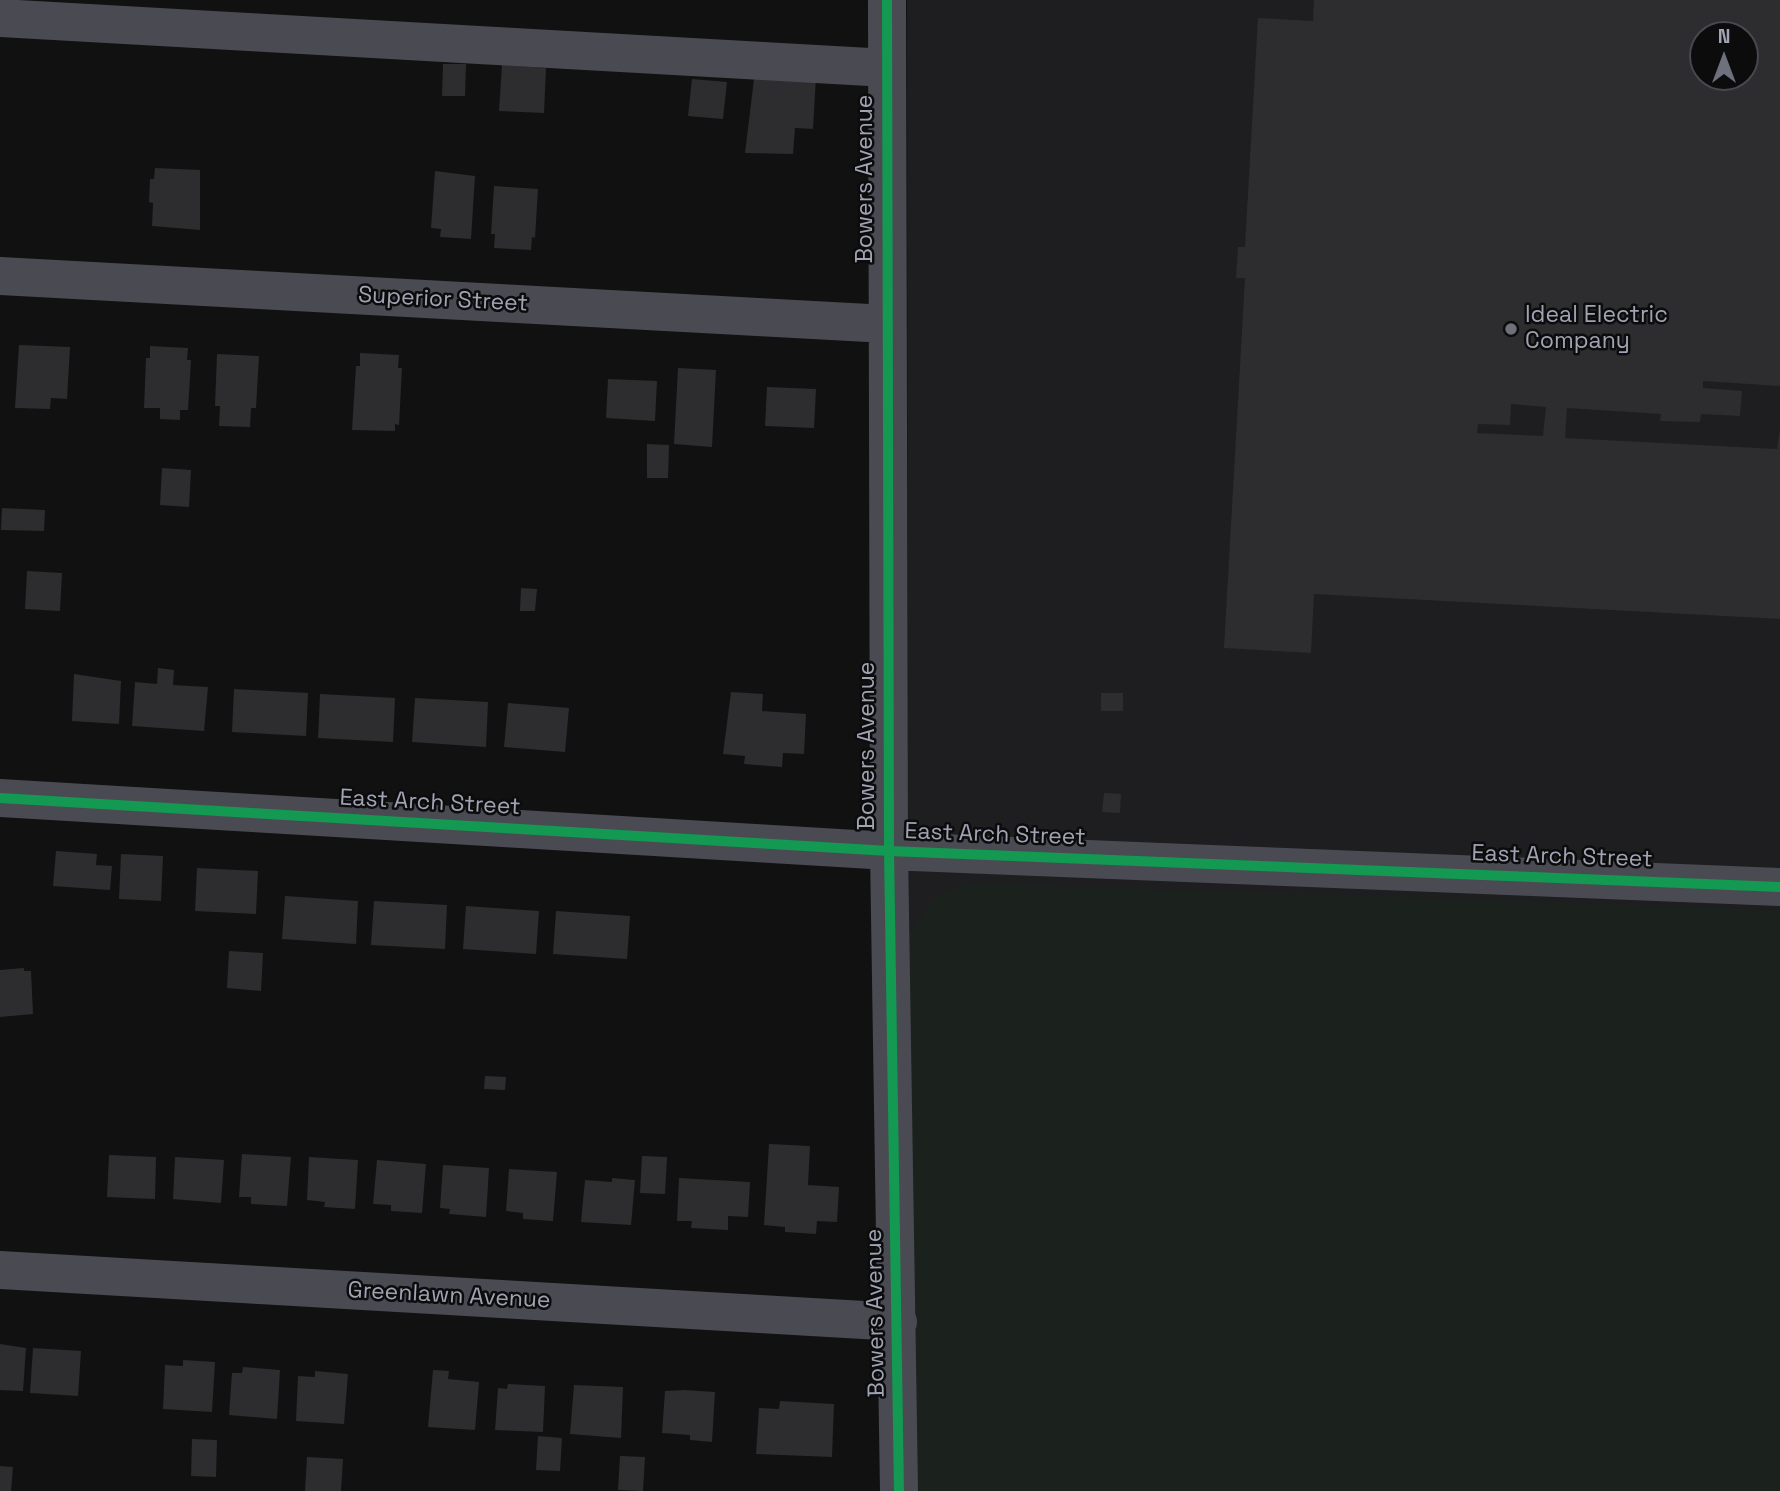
<!DOCTYPE html>
<style>
body{margin:0}
#map{position:relative;width:1780px;height:1491px;overflow:hidden;background:#111112;font-family:"Space Grotesk",sans-serif}
canvas{display:block}
.north{position:absolute;left:1689px;top:21px;width:70px;height:70px;box-sizing:border-box;background:#0c0c0d;border:2px solid #474850;border-radius:50%;rotate:0deg;font-size:19px;font-weight:700;line-height:28px;text-align:center;color:#a0a3b4}
.north::after{content:'';display:block;margin:auto;width:24px;height:32px;background:#6e707b;clip-path:polygon(50% 0,100% 100%,50% 72%,0 100%)}
</style>
<div id="map">
<canvas width="1780" height="1491"></canvas>
<div class="north">N</div>
</div>
<script>
const g = document.querySelector('canvas').getContext('2d');
g.lineJoin = 'round';
function fillPath(path, color) { g.fillStyle = color; g.fill(path, 'evenodd'); }
const toPath = rows => new Path2D(rows.map(r => 'M' + r).join(''));
function stroke(path, color, width, dash) { g.strokeStyle = color; g.lineWidth = width; g.lineCap = dash ? 'butt' : 'round'; g.setLineDash(dash || []); g.stroke(path); }
function drawText(font, color, halo, rows, align = 'center') {
  g.font = font + ' "Space Grotesk",sans-serif'; g.lineWidth = 5; g.setLineDash([]); g.textBaseline = 'middle'; g.strokeStyle = halo; g.fillStyle = color; for (const [text, x, y, turn = 0] of rows) {
    g.save(); g.translate(x, y); g.rotate((+turn || 0) * Math.PI / 180); g.textAlign = isNaN(turn) ? turn : align; if (halo) g.strokeText(text, 0, 0); g.fillText(text, 0, 0); g.restore();
  }
}
fillPath(toPath([
 [907,0,1780,0,1780,910,1601,906,908,936],
 [1703,35,1745,35,1745,77,1703,77]
]), '#1e1e20');
fillPath(toPath([
 [971,883,1780,910,1780,1491,912,1491,908,936,938,895]
]), '#1b221d');
fillPath(toPath([
 [1314,0,1780,0,1780,386,1703,381,1703,388,1742,391,1740,416,1701,414,1700,422,1660,421,1661,414,1567,408,1565,438,1777,449,1780,429,1780,619,1314,594,1311,653,1224,648,1245,278,1236,278,1238,247,1245,247,1258,18,1313,21],
 [1703,35,1745,35,1745,77,1703,77],
 [1511,404,1546,407,1543,436,1477,433,1478,424,1510,425],
 [443,64,466,64,465,96,442,96],
 [502,65,546,68,544,113,499,111],
 [755,71,816,76,813,129,795,128,793,154,745,153],
 [692,79,727,82,723,119,688,116],
 [155,168,200,170,200,230,152,226,153,203,149,202,150,179,154,179],
 [435,171,475,176,471,239,440,237,441,229,431,228],
 [494,186,538,189,535,238,532,237,531,250,494,248,495,234,491,234],
 [19,345,70,347,67,399,51,398,50,409,15,408],
 [150,346,188,348,187,360,191,360,188,410,180,410,180,420,160,419,160,408,144,408,146,358,150,358],
 [360,353,399,355,398,368,402,368,399,425,395,424,395,431,352,430,356,366,360,366],
 [217,354,259,356,256,408,251,408,250,427,219,426,220,406,215,406],
 [678,368,716,370,712,447,674,444],
 [608,379,657,381,655,421,606,418],
 [767,387,816,389,814,428,765,426],
 [647,444,669,445,668,478,647,478],
 [162,468,191,470,189,507,160,505],
 [2,508,45,510,44,531,1,530],
 [27,571,62,573,60,611,25,609],
 [521,588,537,589,535,611,520,611],
 [158,668,174,670,173,685,208,687,204,731,132,726,135,682,157,684],
 [74,674,121,681,119,724,72,721],
 [234,689,308,693,306,736,232,732],
 [731,692,763,694,762,711,806,714,804,754,783,753,782,767,744,764,745,756,723,754],
 [1101,693,1123,693,1123,711,1101,711],
 [320,694,395,698,393,742,318,738],
 [415,698,488,702,486,747,412,742],
 [508,703,569,708,565,752,504,747],
 [1104,793,1121,794,1120,813,1102,812],
 [56,851,97,854,96,865,112,866,110,890,53,886],
 [121,854,163,856,161,901,119,899],
 [197,868,258,871,256,914,195,911],
 [285,896,358,901,356,944,282,939],
 [374,901,447,905,445,949,371,945],
 [466,906,539,911,536,954,463,949],
 [556,911,630,916,627,959,553,954],
 [229,951,263,953,261,991,227,988],
 [24,968,24,971,31,971,33,1014,0,1017,0,970],
 [485,1076,506,1077,505,1090,484,1089],
 [769,1144,810,1146,808,1185,839,1187,837,1222,817,1221,816,1234,785,1232,785,1227,764,1225],
 [242,1154,291,1157,287,1206,251,1204,251,1197,239,1197],
 [109,1155,156,1157,155,1199,107,1197],
 [642,1156,667,1157,665,1194,640,1193],
 [175,1157,224,1160,221,1203,173,1199],
 [309,1157,358,1160,355,1209,324,1207,325,1202,307,1200],
 [377,1160,426,1164,422,1213,391,1211,391,1205,373,1204],
 [443,1165,489,1168,486,1217,449,1214,450,1209,440,1208],
 [509,1169,557,1172,553,1221,523,1219,523,1213,506,1211],
 [612,1178,635,1180,631,1225,581,1222,585,1180,612,1182],
 [679,1178,750,1182,748,1217,728,1216,728,1230,691,1228,692,1221,677,1221],
 [0,1344,26,1348,23,1391,0,1390],
 [33,1348,81,1351,78,1396,30,1393],
 [183,1360,215,1362,212,1412,163,1409,165,1365,183,1366],
 [243,1367,280,1370,277,1419,229,1415,232,1373,242,1373],
 [433,1370,449,1371,448,1379,479,1382,475,1430,428,1427],
 [315,1371,348,1374,344,1424,296,1421,298,1376,315,1377],
 [508,1384,545,1386,543,1432,495,1430,498,1388,507,1389],
 [574,1385,623,1387,621,1438,570,1434],
 [684,1390,715,1392,712,1442,690,1440,690,1435,662,1433,665,1391],
 [780,1401,834,1404,832,1457,756,1454,759,1408,779,1409],
 [538,1436,562,1438,560,1471,536,1470],
 [192,1439,217,1440,216,1477,191,1476],
 [620,1456,645,1457,643,1491,618,1490],
 [307,1457,343,1459,341,1491,305,1491],
 [0,1466,13,1467,11,1491,0,1491]
]), '#2d2d2f');
stroke(toPath([
 [887,0,889,851,899,1491],
 [0,18,887,68],
 [0,276,887,324],
 [0,798,889,851,1780,887],
 [0,1270,898,1322]
]), '#4a4b52', 38);
stroke(toPath([
 [887,0,889,851,899,1491],
 [0,798,889,851,1780,887]
]), '#139951', 10);
for (const [x, y, r, color] of [
 [1511,329,7,"#6e707b"]
]) { const dot = new Path2D(); dot.arc(x, y, r, 0, 2 * Math.PI); g.fillStyle = color; g.fill(dot); stroke(dot, '#0c0c0d', 2.5); }
drawText('23px', '#a0a3b4', '#0c0c0d', [
 ["Bowers Avenue",866,179,-90],
 ["Superior Street",443,300,3],
 ["Bowers Avenue",868,746,-90],
 ["East Arch Street",430,803,3],
 ["East Arch Street",995,835,2],
 ["East Arch Street",1562,857,2],
 ["Greenlawn Avenue",449,1296,3],
 ["Bowers Avenue",876,1313,-91]
]);
drawText('23px', '#a0a3b4', '#0c0c0d', [
 ["Ideal Electric",1525,316],
 ["Company",1525,342]
], 'left');
</script>
